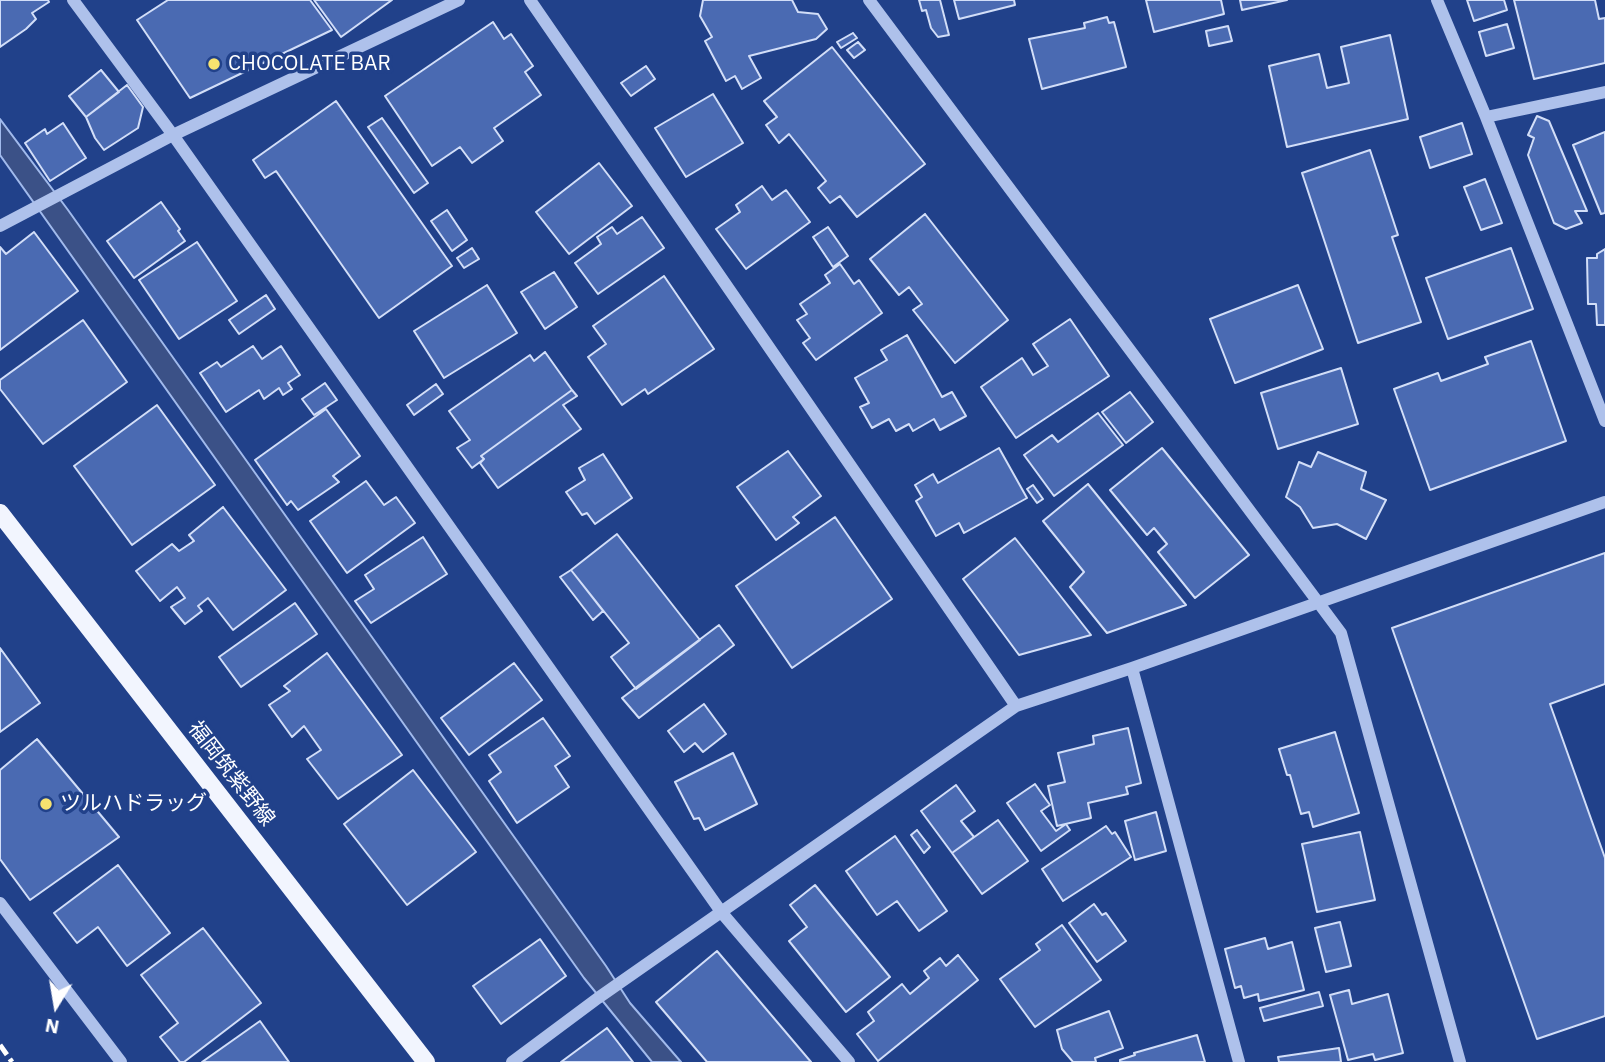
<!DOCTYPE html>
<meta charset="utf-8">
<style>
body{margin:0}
#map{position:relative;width:1605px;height:1062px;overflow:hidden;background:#21418a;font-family:"IBM Plex Sans",sans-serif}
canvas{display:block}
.north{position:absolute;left:21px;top:971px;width:70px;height:70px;-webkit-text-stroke:5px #21418a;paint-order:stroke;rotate:191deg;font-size:19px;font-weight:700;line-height:28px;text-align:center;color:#fff}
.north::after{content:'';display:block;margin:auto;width:24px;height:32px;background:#fff;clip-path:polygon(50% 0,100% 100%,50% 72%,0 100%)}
</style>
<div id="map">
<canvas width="1605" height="1062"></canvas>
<div class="north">N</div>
</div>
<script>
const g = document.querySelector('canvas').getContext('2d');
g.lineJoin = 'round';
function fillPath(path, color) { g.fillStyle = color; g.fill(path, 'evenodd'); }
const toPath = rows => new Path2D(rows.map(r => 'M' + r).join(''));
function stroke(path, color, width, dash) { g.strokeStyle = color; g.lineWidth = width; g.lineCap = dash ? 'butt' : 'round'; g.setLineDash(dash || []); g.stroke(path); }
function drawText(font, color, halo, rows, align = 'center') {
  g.font = font + ' "IBM Plex Sans","Noto Sans JP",sans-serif'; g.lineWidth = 7; g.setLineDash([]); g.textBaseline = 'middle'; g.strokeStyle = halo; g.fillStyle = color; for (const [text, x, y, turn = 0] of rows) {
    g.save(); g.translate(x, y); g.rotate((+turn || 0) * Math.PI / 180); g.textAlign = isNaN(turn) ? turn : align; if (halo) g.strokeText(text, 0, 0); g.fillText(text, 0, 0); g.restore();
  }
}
const water = toPath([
 [0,119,68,210,606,966,630,1003,681,1062,652,1062,584,978,0,155,0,119]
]);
fillPath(water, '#3b5187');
stroke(water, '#a1baec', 2);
const building = toPath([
 [0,0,48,0,49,2,32,13,36,19,26,29,0,47,0,0],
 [168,0,310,0,332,30,190,98,137,20,168,0],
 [314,0,392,0,341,37,314,0],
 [703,0,792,0,798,12,818,14,827,29,816,39,749,56,761,78,742,89,735,76,726,81,705,41,712,37,700,16,703,0],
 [919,0,940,0,949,35,938,37,931,28,926,10,922,11,919,0],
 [954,0,1014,0,1015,5,959,19,954,0],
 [1146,0,1221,0,1224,14,1154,32,1146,0],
 [1240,0,1287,0,1242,10,1240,0],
 [1467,0,1504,0,1507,10,1474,21,1467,0],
 [1514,0,1595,0,1599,19,1605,18,1605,63,1534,79,1514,0],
 [1107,17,1109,23,1114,22,1126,67,1042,89,1029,39,1085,28,1084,23,1107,17],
 [493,22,504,39,511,34,533,66,525,72,541,95,494,128,503,141,472,163,460,147,432,166,385,96,493,22],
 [1507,24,1514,48,1486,56,1479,32,1507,24],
 [1228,26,1232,41,1209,46,1206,31,1228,26],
 [853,33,857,38,841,48,837,42,853,33],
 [1390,35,1408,119,1287,147,1269,66,1319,54,1327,88,1349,83,1341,47,1390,35],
 [858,42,865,50,854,58,847,50,858,42],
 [832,47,925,164,857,217,840,196,830,203,818,188,826,181,789,134,779,143,766,125,777,117,764,101,832,47],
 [646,66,655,79,631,96,621,83,646,66],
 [101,70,119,92,86,117,69,96,101,70],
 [127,85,143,107,138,128,104,150,95,138,86,117,127,85],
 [713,94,743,143,686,177,655,128,713,94],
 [336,101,452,266,379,318,276,171,265,178,253,160,336,101],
 [1537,116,1549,121,1587,211,1575,211,1582,223,1566,229,1554,223,1528,155,1534,138,1528,135,1537,116],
 [382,118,428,183,414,193,368,127,382,118],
 [63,123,86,158,50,181,25,143,45,129,47,134,63,123],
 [1462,123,1472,154,1430,168,1420,137,1462,123],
 [1605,132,1605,213,1601,214,1573,145,1605,132],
 [1370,150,1398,235,1392,237,1421,322,1358,343,1302,173,1370,150],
 [599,163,632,206,569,254,536,212,599,163],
 [1485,179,1502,223,1481,230,1464,187,1485,179],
 [762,186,772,200,786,190,810,222,746,269,716,229,740,212,736,205,762,186],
 [161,202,180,229,178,231,185,241,134,278,107,241,161,202],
 [447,210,467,240,452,251,431,221,447,210],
 [925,214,1008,320,955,363,913,310,922,304,909,287,899,295,870,259,925,214],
 [642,217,664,248,598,294,575,263,601,244,597,237,612,227,617,234,642,217],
 [828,227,848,256,833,267,813,237,828,227],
 [34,232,78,291,0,350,0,247,6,254,34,232],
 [197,242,237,301,179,339,139,280,197,242],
 [472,248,479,259,464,268,457,258,472,248],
 [1511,248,1533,309,1448,339,1426,278,1511,248],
 [1605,249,1605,325,1597,325,1596,304,1588,304,1587,258,1597,258,1597,254,1605,249],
 [840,264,854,284,859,280,882,313,816,360,803,343,810,338,797,320,807,314,800,304,830,283,825,275,840,264],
 [554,272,577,307,545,329,521,292,554,272],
 [664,276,714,349,648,394,645,389,622,405,588,357,606,344,593,326,664,276],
 [487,285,517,333,444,378,414,331,487,285],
 [1298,285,1323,349,1235,383,1210,319,1298,285],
 [266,295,275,309,239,334,229,320,266,295],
 [1070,319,1109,376,1016,438,981,387,1022,358,1033,375,1048,366,1033,344,1070,319],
 [83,320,127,382,43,444,0,389,0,380,83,320],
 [907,335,942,397,952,392,966,416,940,430,934,419,913,431,909,424,896,431,889,419,872,428,860,407,869,403,855,378,887,360,881,350,907,335],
 [1531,341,1566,441,1430,490,1394,389,1438,373,1441,381,1488,364,1485,357,1531,341],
 [253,346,262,359,281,346,300,375,288,383,292,389,283,395,279,388,264,399,259,390,226,412,200,373,217,362,221,367,253,346],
 [545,352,572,390,481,456,484,459,472,468,457,448,470,440,449,411,530,355,534,361,545,352],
 [1341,368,1358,424,1278,449,1261,393,1341,368],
 [325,383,337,400,314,415,302,399,325,383],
 [436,384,443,394,414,415,407,405,436,384],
 [572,390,577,396,563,405,581,429,498,488,480,463,484,459,481,456,572,390],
 [1130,392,1153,422,1126,443,1102,412,1130,392],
 [157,405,215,485,132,545,74,466,157,405],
 [326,409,360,456,333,476,339,482,298,510,291,501,287,505,255,460,326,409],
 [1098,413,1123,445,1054,496,1024,455,1052,435,1058,442,1098,413],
 [999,448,1027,498,964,533,959,523,936,536,916,501,922,497,915,485,933,474,938,483,999,448],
 [1162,448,1249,555,1195,598,1158,552,1167,544,1154,528,1147,535,1110,490,1162,448],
 [788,451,821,496,793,517,799,523,776,540,737,487,788,451],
 [1318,452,1366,472,1361,489,1386,500,1366,539,1337,524,1313,528,1300,507,1286,497,1299,462,1311,467,1318,452],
 [603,454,632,498,595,524,587,513,582,515,566,492,585,480,579,468,603,454],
 [366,481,384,505,396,497,415,523,347,573,310,521,366,481],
 [1088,484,1186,605,1107,633,1070,587,1084,572,1043,521,1088,484],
 [1033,485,1043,499,1037,503,1027,489,1033,485],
 [223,507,286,590,233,630,208,598,198,606,202,611,185,624,171,607,185,598,177,587,160,601,136,571,172,544,179,551,194,541,189,535,223,507],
 [835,517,892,599,792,668,736,586,835,517],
 [617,534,700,640,636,689,611,657,629,643,571,570,617,534],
 [423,537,447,574,371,623,355,601,374,589,365,575,423,537],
 [1015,538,1091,635,1019,655,963,579,1015,538],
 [1605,553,1605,684,1550,704,1605,858,1605,1016,1537,1039,1392,628,1605,553],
 [571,570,603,611,593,620,560,577,571,570],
 [295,603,317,634,241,687,219,657,295,603],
 [719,625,734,645,639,718,622,698,719,625],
 [0,648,40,703,0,732,0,648],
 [327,653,402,755,338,799,307,759,321,750,304,726,292,737,269,705,290,691,284,686,327,653],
 [514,663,542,700,469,755,441,718,514,663],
 [704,704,726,734,703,752,695,743,684,752,668,731,704,704],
 [543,718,570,756,555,766,569,787,517,823,489,781,501,772,489,755,543,718],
 [1128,728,1141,783,1126,787,1128,794,1088,803,1091,818,1057,826,1048,786,1065,782,1058,753,1094,744,1093,736,1128,728],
 [1335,732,1359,813,1313,827,1309,812,1301,814,1290,775,1287,775,1279,749,1335,732],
 [37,739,119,837,30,900,0,859,0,770,37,739],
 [733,753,757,804,705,830,699,818,694,819,675,782,733,753],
 [413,770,476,852,407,905,344,824,413,770],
 [1035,784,1050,805,1041,811,1056,831,1066,824,1070,830,1041,851,1007,803,1035,784],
 [956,785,975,811,961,821,974,837,952,853,921,811,956,785],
 [1156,812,1166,851,1135,860,1125,821,1156,812],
 [998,820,1028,861,982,894,952,853,998,820],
 [1106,826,1112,834,1115,832,1131,857,1063,901,1042,869,1106,826],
 [917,830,930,847,924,853,911,835,917,830],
 [1360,832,1375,900,1317,912,1302,844,1360,832],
 [895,836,947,911,919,931,897,901,877,915,846,871,895,836],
 [118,865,170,933,127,966,98,927,77,943,54,913,118,865],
 [815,885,890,977,846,1012,789,941,807,927,790,905,815,885],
 [1094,904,1102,915,1106,913,1126,941,1097,962,1069,923,1094,904],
 [1340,922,1351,966,1326,972,1315,928,1340,922],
 [1062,925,1101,980,1035,1027,1000,979,1040,950,1036,944,1062,925],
 [203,928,261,1003,184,1062,180,1062,160,1037,178,1023,141,975,203,928],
 [1265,938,1268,949,1292,942,1304,990,1259,1001,1258,994,1244,998,1241,986,1235,988,1225,949,1265,938],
 [540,939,566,976,501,1024,473,986,540,939],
 [717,951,811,1062,707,1062,656,1002,717,951],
 [958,955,978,980,878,1061,857,1034,874,1021,868,1012,902,984,910,994,929,978,924,971,940,958,946,966,958,955],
 [1349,990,1352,1004,1388,994,1403,1053,1375,1060,1373,1054,1348,1060,1330,995,1349,990],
 [1319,992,1323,1006,1264,1021,1260,1008,1319,992],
 [1109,1011,1123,1048,1095,1058,1096,1062,1073,1062,1062,1049,1057,1030,1109,1011],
 [260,1021,289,1062,202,1062,260,1021],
 [607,1028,633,1062,561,1062,607,1028],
 [1197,1035,1205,1062,1120,1062,1120,1060,1135,1055,1134,1053,1197,1035],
 [1339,1048,1341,1062,1279,1062,1278,1057,1339,1048]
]);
fillPath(building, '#4a6ab2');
stroke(building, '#d2def8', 2);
stroke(toPath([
 [73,0,173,135,722,913,849,1062],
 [530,0,1016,706],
 [869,0,1341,633,1460,1062],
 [1437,0,1486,117,1605,421],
 [1486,117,1605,92],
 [0,226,173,135,459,0],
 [1132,668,1239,1062],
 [0,903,121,1062],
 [512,1062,598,998,1016,706,1132,668,1605,502]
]), '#aec1eb', 12);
stroke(toPath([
 [0,513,426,1062]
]), '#f2f5fe', 18);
stroke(toPath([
 [0,1045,12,1062]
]), '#fff', 5, [12, 5]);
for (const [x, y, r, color] of [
 [214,64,7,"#f7e26f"],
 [46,804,7,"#f7e26f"]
]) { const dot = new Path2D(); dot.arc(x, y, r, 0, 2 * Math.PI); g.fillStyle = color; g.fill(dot); stroke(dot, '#21418a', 2.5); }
drawText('21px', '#fff', '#21418a', [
 ["CHOCOLATE BAR",228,64],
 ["ツルハドラッグ",60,804]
], 'left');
drawText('21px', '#fff', '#21418a', [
 ["福岡筑紫野線",231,774,52]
]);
</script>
